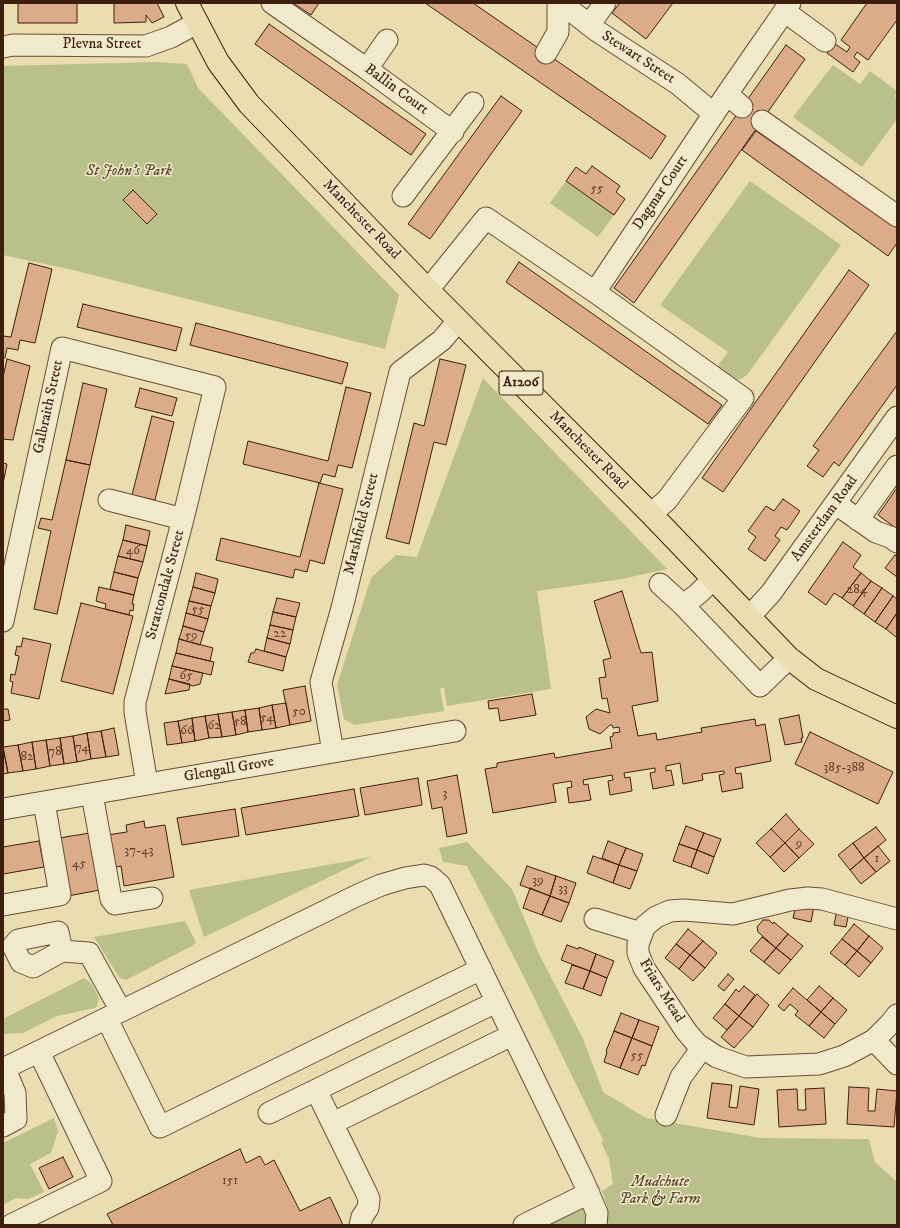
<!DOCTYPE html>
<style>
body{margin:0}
#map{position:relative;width:900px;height:1228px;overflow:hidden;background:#eaddaf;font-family:"IM FELL DW Pica",serif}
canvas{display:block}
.frame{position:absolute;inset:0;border:4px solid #3e1f0f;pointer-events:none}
</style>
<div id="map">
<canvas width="900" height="1228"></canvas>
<div class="frame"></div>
</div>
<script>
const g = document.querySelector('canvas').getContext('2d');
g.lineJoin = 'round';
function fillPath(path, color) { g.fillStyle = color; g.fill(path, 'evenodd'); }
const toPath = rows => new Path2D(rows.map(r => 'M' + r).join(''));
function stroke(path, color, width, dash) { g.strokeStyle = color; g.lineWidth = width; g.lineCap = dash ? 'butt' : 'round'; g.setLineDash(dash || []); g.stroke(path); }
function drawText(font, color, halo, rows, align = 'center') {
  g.font = font + ' "IM FELL DW Pica",serif'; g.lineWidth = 3; g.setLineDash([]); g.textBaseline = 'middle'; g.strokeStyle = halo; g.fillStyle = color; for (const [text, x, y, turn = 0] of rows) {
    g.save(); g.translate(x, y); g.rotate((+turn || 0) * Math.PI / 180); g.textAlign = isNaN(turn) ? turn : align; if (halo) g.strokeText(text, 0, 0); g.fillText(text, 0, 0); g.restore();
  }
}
fillPath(toPath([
 [155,62,187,64,198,88,399,295,385,349,77,271,3,255,3,66],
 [833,65,860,84,870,71,897,91,895,96,897,103,897,119,862,167,793,117],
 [566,181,614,215,598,237,550,203],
 [750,181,841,245,747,375,741,379,734,380,716,368,728,352,660,305],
 [483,378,667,569,622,579,537,591,551,689,447,706,444,687,440,689,444,711,354,725,344,719,337,685,371,578,396,555,417,557],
 [467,842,512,889,538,952,583,1039,603,1092,646,1118,760,1138,869,1139,875,1162,897,1182,897,1225,606,1225,608,1209,602,1191,613,1184,609,1159,601,1142,604,1142,525,979,467,866,443,862,439,848],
 [371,857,204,937,189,890],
 [185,921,196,942,192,946,126,980,119,977,94,937],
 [84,978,91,983,99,998,97,1006,95,1008,57,1016,23,1033,3,1034,3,1019],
 [54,1118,58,1131,51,1153,30,1164,44,1192,28,1199,16,1198,3,1205,3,1143],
 [581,1205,588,1221,585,1225,538,1225]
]), '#b9c089');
const building = toPath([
 [18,3,77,3,77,23,18,23,18,3],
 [114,3,157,3,164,17,152,23,146,15,146,22,114,23,114,3],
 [293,3,319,3,311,15,293,3],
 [425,3,473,3,666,136,651,159,425,3],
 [620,3,673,3,646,39,612,13,620,3],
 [867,3,897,3,897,20,868,60,857,52,854,57,860,62,853,72,827,53,835,44,847,52,850,47,841,40,867,3],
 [269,24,426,134,411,155,255,44,269,24],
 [786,45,805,59,634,303,614,288,786,45],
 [501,96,522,111,430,239,408,224,501,96],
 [756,131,897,228,897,243,888,256,742,150,756,131],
 [592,166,620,186,616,192,625,199,614,215,566,181,576,167,586,174,592,166],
 [133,190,157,214,147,224,123,200,133,190],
 [519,262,722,405,708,424,506,282,519,262],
 [29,263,52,269,35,343,20,340,18,350,7,348,5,358,3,357,3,336,11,337,29,263],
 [849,270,869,285,723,492,702,478,849,270],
 [83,304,182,328,176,351,77,327,83,304],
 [196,323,348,363,342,384,190,345,196,323],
 [897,331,897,385,839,466,834,462,823,477,807,466,819,450,813,446,897,331],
 [7,359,30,366,13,440,3,439,3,377,7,359],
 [440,359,466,365,446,445,434,442,409,544,386,538,414,423,424,426,440,359],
 [83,383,107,389,90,465,66,460,83,383],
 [346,387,371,393,352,468,338,465,335,477,323,474,320,483,243,464,248,441,328,461,346,387],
 [140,388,177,398,172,416,135,407,140,388],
 [152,416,174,422,155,500,132,495,152,416],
 [66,460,90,465,57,614,34,609,51,531,38,528,41,518,52,520,66,460],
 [3,463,7,464,3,484,3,463],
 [319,483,343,489,324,564,310,560,307,572,295,569,293,578,216,560,221,538,300,557,319,483],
 [897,488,897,529,878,515,897,488],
 [783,499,800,511,787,530,781,527,775,536,780,540,765,561,748,549,756,537,748,531,766,506,774,511,783,499],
 [126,525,150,531,147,546,123,540,126,525],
 [123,540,147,546,143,562,118,556,123,540],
 [843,542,861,555,853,567,861,573,842,598,834,593,826,605,808,592,843,542],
 [895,555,897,557,897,577,885,568,895,555],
 [118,556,143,562,138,578,114,572,118,556],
 [114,572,138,578,134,595,110,589,114,572],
 [196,573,218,579,215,593,193,587,196,573],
 [861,573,871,581,853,606,842,598,861,573],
 [871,581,882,588,864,614,853,606,871,581],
 [99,587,134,595,132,604,134,604,133,611,130,610,129,615,105,609,106,604,96,601,99,587],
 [193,587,215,593,211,606,189,601,193,587],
 [882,588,893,596,875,622,864,614,882,588],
 [622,591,641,653,652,652,658,701,632,706,638,736,656,733,657,740,702,732,701,728,755,719,756,726,765,724,771,761,735,768,736,774,741,773,743,788,722,792,719,775,724,774,724,771,702,774,703,780,683,784,680,763,666,766,666,771,671,770,674,785,653,789,650,773,655,772,655,768,624,773,625,778,630,777,632,791,610,795,608,781,613,780,612,775,583,780,584,785,588,784,591,800,569,803,567,788,572,787,571,781,553,784,556,802,493,813,485,769,497,767,497,763,554,753,555,758,612,748,610,737,613,736,613,733,620,732,619,727,613,728,612,725,610,725,600,734,589,729,586,717,596,709,610,713,607,698,602,699,599,678,606,677,603,660,611,658,594,601,622,591],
 [893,596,897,599,897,613,886,629,875,622,893,596],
 [277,598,300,603,296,617,273,612,277,598],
 [189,601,211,606,208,619,186,613,189,601],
 [81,603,133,616,113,694,61,681,81,603],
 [273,612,296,617,293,630,270,625,273,612],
 [186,613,208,619,204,632,183,626,186,613],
 [897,613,897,636,896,637,886,629,897,613],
 [270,625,293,630,290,644,267,638,270,625],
 [183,626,204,632,200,645,179,639,183,626],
 [23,638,51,644,39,699,11,693,13,682,10,681,11,674,15,675,19,656,15,655,17,646,21,647,23,638],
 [267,638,290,644,286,657,264,651,267,638],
 [179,639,213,648,210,661,176,653,179,639],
 [256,649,286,657,283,671,248,662,251,653,254,653,256,649],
 [176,653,214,662,211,675,172,666,176,653],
 [172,666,203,673,200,684,193,686,169,679,172,666],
 [169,679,190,684,189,690,165,694,169,679],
 [305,686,311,721,290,725,283,690,305,686],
 [532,694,536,715,500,721,498,708,489,709,488,701,532,694],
 [286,703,290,725,276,728,272,705,286,703],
 [272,705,276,728,262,730,259,708,272,705],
 [259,708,262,730,248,732,245,710,259,708],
 [3,709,8,709,10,720,3,721,3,709],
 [245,710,248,732,236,735,232,712,245,710],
 [232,712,236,735,222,737,218,714,232,712],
 [218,714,222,737,209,738,205,716,218,714],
 [799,715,803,738,801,738,802,742,785,745,779,719,799,715],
 [205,716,209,738,195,741,192,718,205,716],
 [192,718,195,741,182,743,178,721,192,718],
 [178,721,182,743,167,745,164,723,178,721],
 [114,728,119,755,106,757,101,731,114,728],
 [101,731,106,757,91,759,87,733,101,731],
 [810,732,893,772,878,804,795,764,810,732],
 [87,733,91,759,77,762,73,736,87,733],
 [73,736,77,762,64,764,60,738,73,736],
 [60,738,64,764,50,766,46,740,60,738],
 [46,740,50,766,36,769,32,742,46,740],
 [32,742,36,769,23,771,18,745,32,742],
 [18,745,23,771,8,773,3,747,18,745],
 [3,747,8,773,3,774,3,747],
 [457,775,467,833,447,837,442,807,432,809,427,781,457,775],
 [418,778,422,805,365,815,360,788,418,778],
 [354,789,359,816,246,835,241,808,354,789],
 [235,809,239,836,182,845,177,818,235,809],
 [786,814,799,829,785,843,771,829,786,814],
 [144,821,145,828,165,825,174,877,124,886,121,866,112,868,107,835,127,832,126,825,144,821],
 [686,826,704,833,697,850,679,844,686,826],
 [876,827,886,840,864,858,853,843,876,827],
 [771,829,785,843,770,857,756,843,771,829],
 [799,829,814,844,799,858,785,843,799,829],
 [90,833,100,890,68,896,59,838,90,833],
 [704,833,721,839,714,857,697,850,704,833],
 [39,841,44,867,3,874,3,847,39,841],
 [608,841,626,848,619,865,602,858,608,841],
 [785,843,799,858,784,872,770,857,785,843],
 [853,843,864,858,850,870,838,855,853,843],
 [679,844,697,850,691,867,673,861,679,844],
 [878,846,890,861,876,872,864,858,878,846],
 [626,848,643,854,637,871,619,865,626,848],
 [697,850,714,857,708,874,691,867,697,850],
 [593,856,619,865,613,883,587,873,593,856],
 [864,858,876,872,861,884,850,870,864,858],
 [619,865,637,871,630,889,613,883,619,865],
 [527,866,556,876,550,896,520,885,527,866],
 [556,876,576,883,569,903,550,896,556,876],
 [530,888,550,896,542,915,523,908,530,888],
 [550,896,569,903,561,922,542,915,550,896],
 [796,905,814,906,811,922,793,918,796,905],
 [837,910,849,912,846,927,834,925,837,910],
 [763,920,769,920,773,924,774,922,788,934,776,948,758,932,757,927,763,920],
 [854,924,869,936,857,951,842,939,854,924],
 [688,929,703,941,690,955,676,944,688,929],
 [788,934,803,946,791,960,776,948,788,934],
 [869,936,883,948,871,963,857,951,869,936],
 [762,937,776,948,764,962,750,951,762,937],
 [842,939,857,951,845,965,830,953,842,939],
 [703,941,717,953,705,968,690,955,703,941],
 [676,944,690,955,679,969,665,958,676,944],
 [567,945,578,949,579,947,596,954,590,971,561,960,567,945],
 [776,948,791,960,779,974,764,962,776,948],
 [857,951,871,963,859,977,845,965,857,951],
 [596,954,614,961,607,978,590,971,596,954],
 [690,955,705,968,693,981,679,969,690,955],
 [572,965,590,971,583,989,565,983,572,965],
 [590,971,607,978,601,996,583,989,590,971],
 [728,974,734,979,724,991,718,986,728,974],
 [744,986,755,995,739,1016,725,1004,736,989,739,992,744,986],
 [819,986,833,998,821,1012,807,1000,819,986],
 [793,988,821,1012,809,1026,795,1015,798,1011,790,1004,784,1011,778,1006,793,988],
 [757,994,769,1005,753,1027,739,1016,757,994],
 [833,998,847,1010,835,1024,821,1012,833,998],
 [725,1004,739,1016,727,1030,713,1018,725,1004],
 [821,1012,835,1024,824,1038,809,1026,821,1012],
 [621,1013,639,1020,632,1038,614,1031,621,1013],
 [739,1016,753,1027,734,1048,721,1037,739,1016],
 [639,1020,659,1027,652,1046,632,1038,639,1020],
 [614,1031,632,1038,620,1068,604,1062,607,1052,606,1051,614,1031],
 [632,1038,652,1046,645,1066,642,1065,638,1075,620,1068,632,1038],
 [712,1083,732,1085,729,1107,737,1108,740,1086,759,1089,754,1125,707,1118,712,1083],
 [849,1087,869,1088,868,1111,875,1111,877,1089,897,1091,894,1127,847,1124,849,1087],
 [824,1088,826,1124,779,1127,777,1090,797,1089,798,1110,806,1110,805,1089,824,1088],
 [240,1149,246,1163,260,1156,265,1165,274,1160,300,1211,330,1197,343,1225,113,1225,107,1214,240,1149],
 [63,1157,73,1177,49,1189,39,1168,63,1157]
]);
fillPath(building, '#dcac89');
stroke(building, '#3e1f0f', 1);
const minor = toPath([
 [272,3,367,69,453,132],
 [561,3,597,31,678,84,714,114],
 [784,11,825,41],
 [589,25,605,3],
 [3,47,13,45,146,46,171,37,197,23],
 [546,53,558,32,558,3],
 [367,69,387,40],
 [727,94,742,107],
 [762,121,897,216],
 [403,196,473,103],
 [428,290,486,218,595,292,743,398,667,500,651,514],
 [595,292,727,94,790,3],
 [109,500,183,519],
 [836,504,876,532,890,537,897,542],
 [858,520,897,466],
 [660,584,683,605,760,686,789,658],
 [683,605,698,594,713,579],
 [749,617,771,593,897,417],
 [3,621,62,348,215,387,183,519,135,702,135,712,147,784],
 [333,752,321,682,342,608,400,372,442,340,458,321],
 [92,794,111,899,115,904,152,898],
 [3,809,455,731],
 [3,905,60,895,44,802],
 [595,919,641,933],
 [897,919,822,899,808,898,790,900,733,914,684,910,670,911,656,917,645,926,638,944,638,953,644,968,686,1031,697,1044,717,1057,746,1067,819,1064,844,1056,874,1040,890,1024,897,1015],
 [62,951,58,932,18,940,13,946,21,962,33,967,62,951,89,953,121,1011],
 [107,1019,160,1127,481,969],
 [874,1040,897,1064],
 [3,1069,358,895,381,885,405,878,424,875,431,877,440,885,582,1178,597,1213,596,1225],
 [269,1113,316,1090],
 [666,1115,681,1077,702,1048],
 [333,1123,512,1035],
 [3,1126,16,1119,15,1093,5,1069],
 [11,1225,101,1181,39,1052],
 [360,1225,362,1217,368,1208,369,1199,366,1192,316,1090,496,1002],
 [524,1225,589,1193]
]);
const major = toPath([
 [187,3,218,62,249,104,428,290,651,514,789,658,816,679,897,717]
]);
stroke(minor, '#694e37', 23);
stroke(major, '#3e1f0f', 24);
stroke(minor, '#f1e9cb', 21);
stroke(major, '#eaddaf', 22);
drawText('13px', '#66422e', null, [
 ["55",597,189],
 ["46",133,551],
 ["284",857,590],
 ["55",198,610],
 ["22",280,634],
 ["59",191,636],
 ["65",186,676],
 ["50",299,712],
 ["54",267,718],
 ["58",240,722],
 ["62",214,726],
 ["66",187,731],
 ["74",82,748],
 ["78",55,752],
 ["82",27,757],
 ["385-388",844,768],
 ["3",445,794],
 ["9",799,844],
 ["37-43",139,851],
 ["1",877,859],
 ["45",79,864],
 ["39",538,881],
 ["33",563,889],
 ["55",637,1056],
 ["151",230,1181]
]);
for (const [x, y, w] of [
 [521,383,44]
]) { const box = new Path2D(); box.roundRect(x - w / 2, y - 12, w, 24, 3); g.fillStyle = '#f1e9cb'; g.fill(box); stroke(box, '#3e1f0f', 1); }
drawText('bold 14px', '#3e1f0f', null, [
 ["A1206",521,383]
]);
drawText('15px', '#3e1f0f', '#f1e9cb', [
 ["Plevna Street",102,45],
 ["Stewart Street",638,58,33],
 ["Ballin Court",396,90,36],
 ["Dagmar Court",661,193,-56],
 ["Manchester Road",361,220,46],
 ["Galbraith Street",49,407,-78],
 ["Manchester Road",588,451,45],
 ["Amsterdam Road",825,519,-54],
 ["Marshfield Street",362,524,-76],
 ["Strattondale Street",166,585,-75],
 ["Glengall Grove",229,770,-10],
 ["Friars Mead",661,991,58]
]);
drawText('italic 15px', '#5d472e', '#f1e9cb', [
 ["St John's Park",129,172],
 ["Mudchute",660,1183],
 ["Park & Farm",660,1200]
]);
</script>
